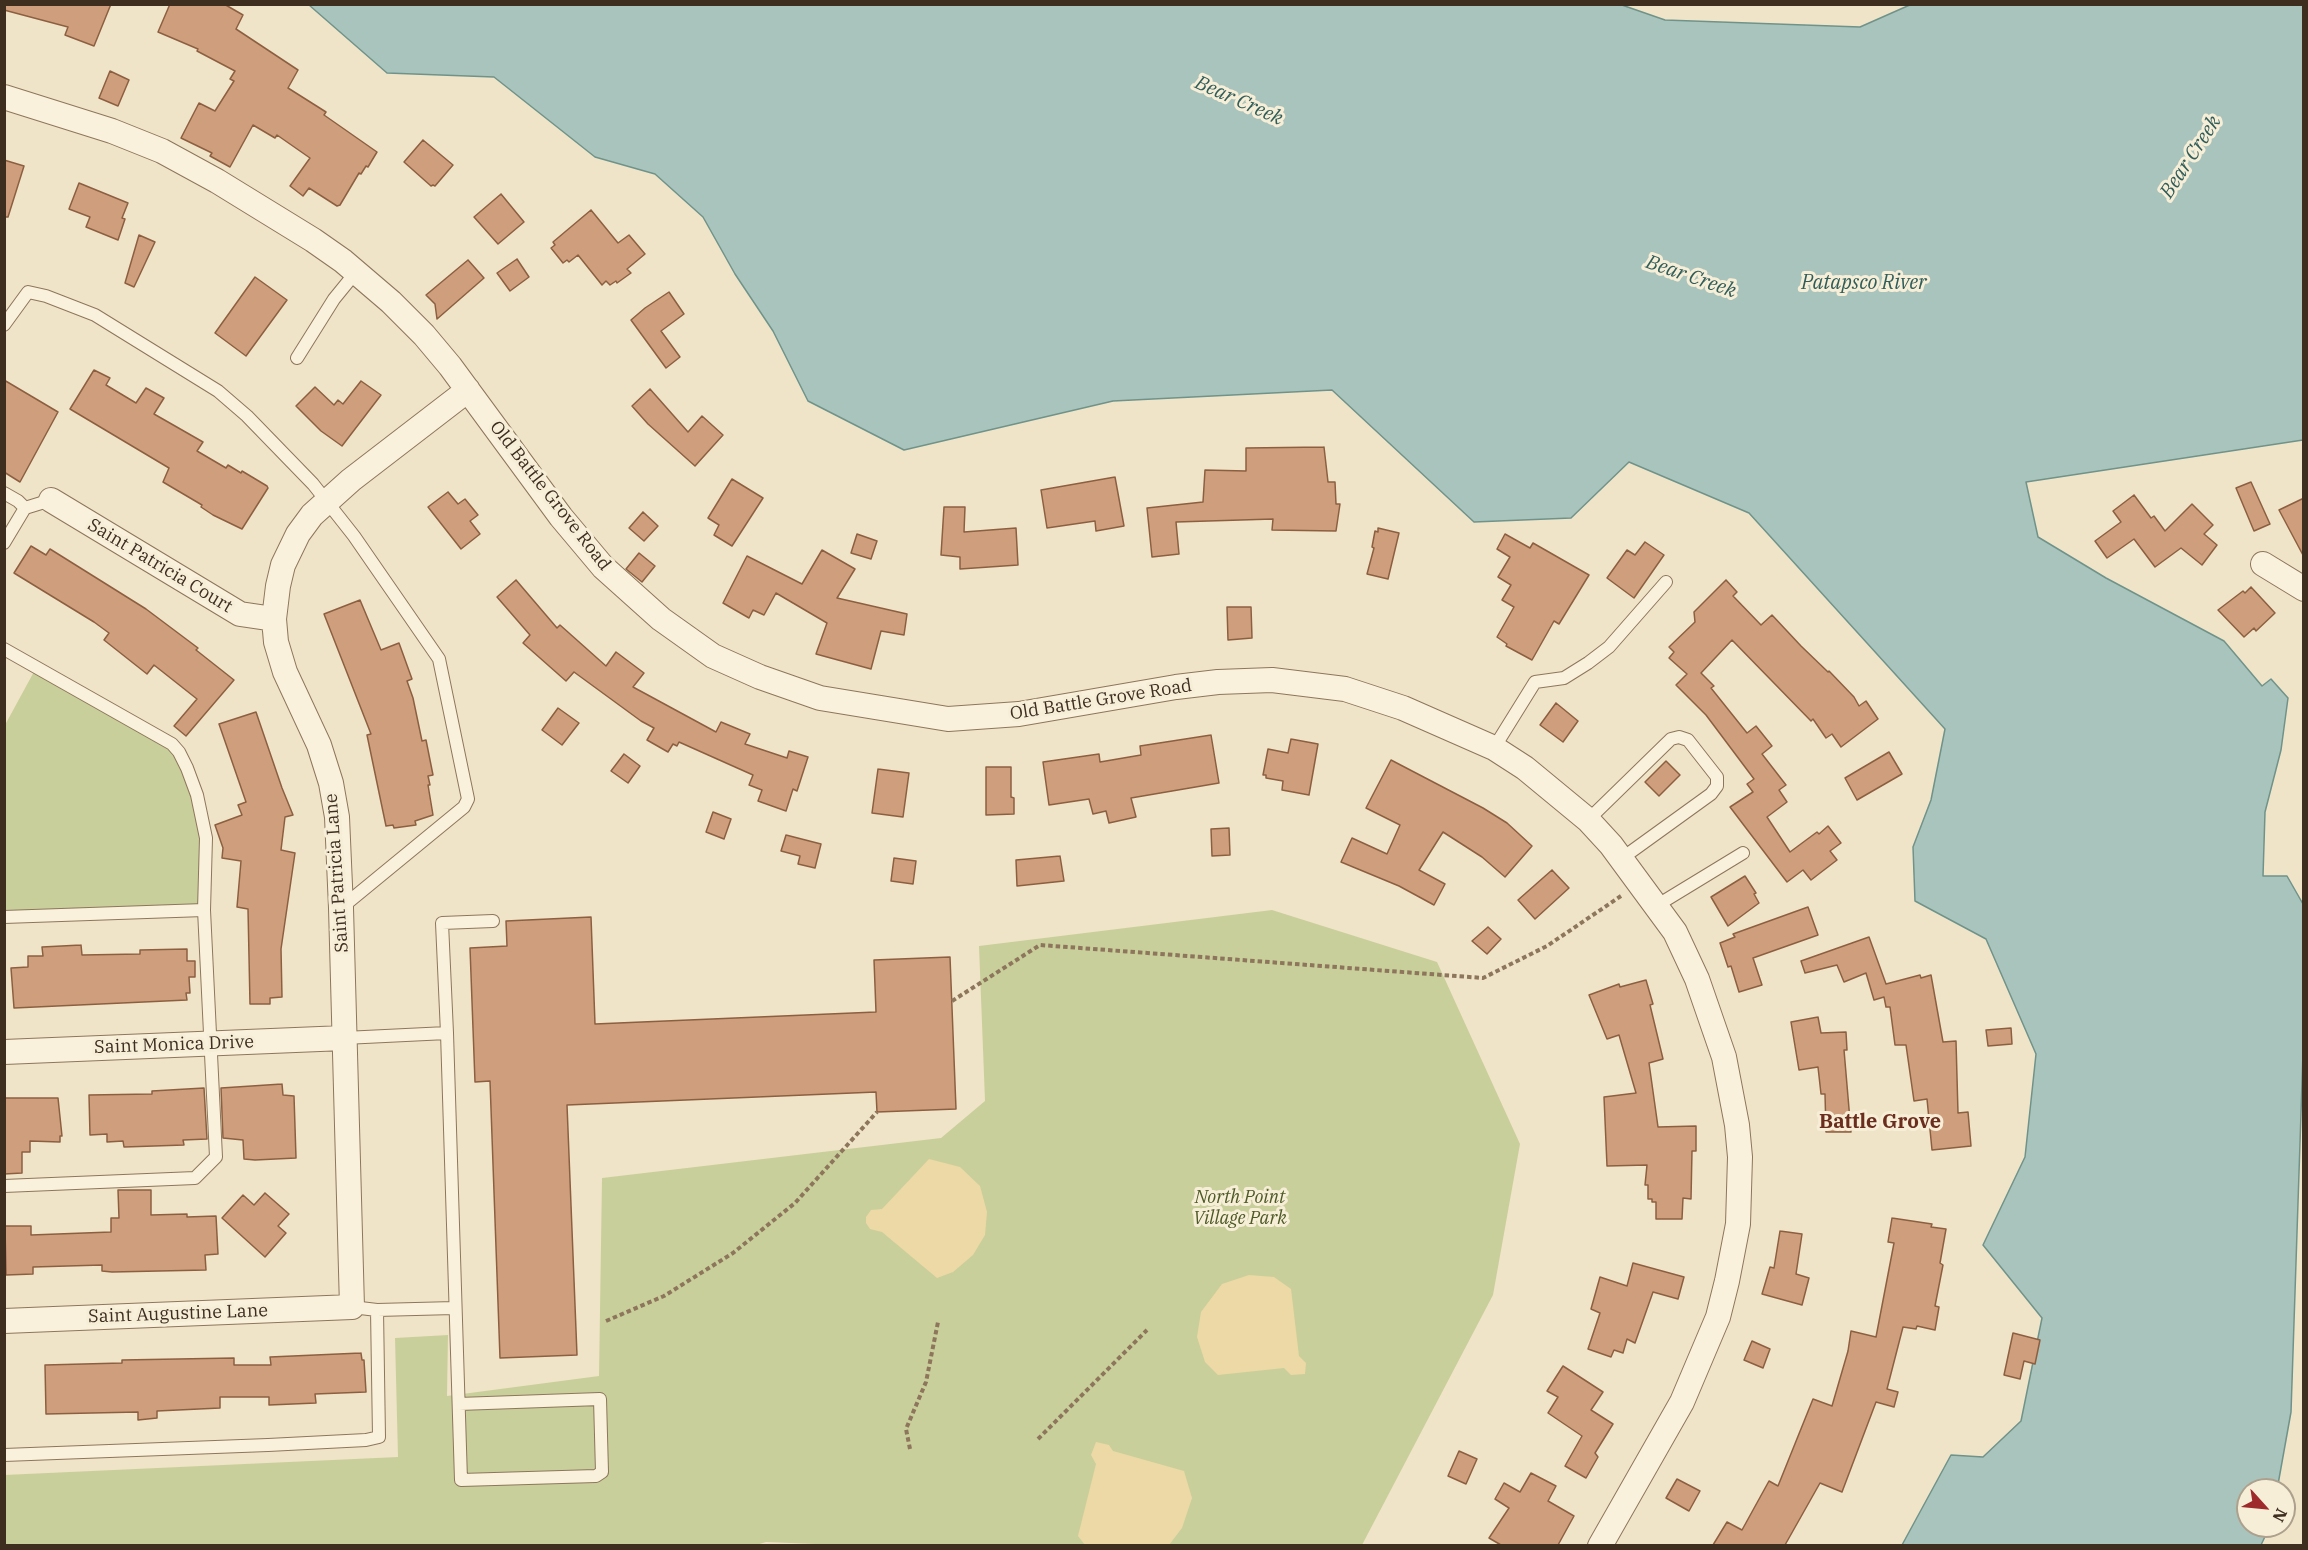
<!DOCTYPE html>
<style>
body{margin:0}
#map{position:relative;width:2308px;height:1550px;overflow:hidden;background:#f0e4c8;font-family:"IBM Plex Serif",serif}
canvas{display:block}
.frame{position:absolute;inset:0;border:6px solid #3d2e20;pointer-events:none}
.north{position:absolute;left:2236px;top:1478px;width:60px;height:60px;box-sizing:border-box;background:#f7eed8;border:2px solid #ada18e;border-radius:50%;rotate:117deg;font-size:16px;font-weight:700;line-height:24px;text-align:center;color:#3d2e20}
.north::after{content:'';display:block;margin:auto;width:21px;height:27px;background:#9e2a2b;clip-path:polygon(50% 0,100% 100%,50% 72%,0 100%)}
</style>
<div id="map">
<canvas width="2308" height="1550"></canvas>
<div class="frame"></div>
<div class="north">N</div>
</div>
<script>
const g = document.querySelector('canvas').getContext('2d');
g.lineJoin = 'round';
function fillPath(path, color) { g.fillStyle = color; g.fill(path, 'evenodd'); }
const toPath = rows => new Path2D(rows.map(r => 'M' + r).join(''));
function stroke(path, color, width, dash) { g.strokeStyle = color; g.lineWidth = width; g.lineCap = dash ? 'butt' : 'round'; g.setLineDash(dash || []); g.stroke(path); }
function drawText(font, color, halo, rows, align = 'center') {
  g.font = font + ' "IBM Plex Serif",serif'; g.lineWidth = 6; g.setLineDash([]); g.textBaseline = 'middle'; g.strokeStyle = halo; g.fillStyle = color; for (const [text, x, y, turn = 0] of rows) {
    g.save(); g.translate(x, y); g.rotate((+turn || 0) * Math.PI / 180); g.textAlign = isNaN(turn) ? turn : align; if (halo) g.strokeText(text, 0, 0); g.fillText(text, 0, 0); g.restore();
  }
}
fillPath(toPath([
 [36,668,179,753,204,838,202,906,5,913,5,725],
 [1272,910,1437,962,1520,1144,1493,1295,1362,1545,864,1546,766,1542,753,1546,5,1545,4,1475,398,1457,395,1338,448,1335,447,1396,599,1376,602,1178,941,1138,985,1101,979,946]
]), '#c9cf9b');
fillPath(toPath([
 [929,1159,960,1167,980,1186,987,1212,985,1235,973,1255,953,1272,937,1278,882,1232,870,1229,866,1223,866,1217,871,1210,882,1209],
 [1249,1275,1274,1277,1291,1289,1299,1356,1306,1363,1305,1374,1291,1375,1284,1368,1218,1375,1205,1362,1197,1337,1201,1312,1222,1284],
 [1096,1442,1109,1445,1113,1451,1184,1471,1192,1498,1182,1528,1169,1545,1085,1545,1078,1536,1096,1464,1091,1455]
]), '#ecd9a5');
const water = toPath([
 [1619,4,1665,20,1860,27,1912,4,2303,5,2303,440,2026,482,2038,537,2106,578,2224,641,2262,686,2271,679,2288,698,2281,750,2265,812,2263,876,2287,876,2303,904,2303,1053,2291,1412,2277,1490,2248,1490,2248,1526,2270,1526,2261,1545,1902,1545,1951,1455,1983,1457,2021,1421,2042,1318,1983,1245,2025,1157,2036,1054,1986,939,1915,901,1913,847,1931,800,1945,729,1749,513,1629,462,1571,518,1474,522,1332,390,1113,401,904,450,808,401,773,331,735,274,703,217,655,174,595,157,494,77,387,73,309,5,1619,4]
]);
fillPath(water, '#a9c4bc');
stroke(water, '#6f938a', 1.5);
const building = toPath([
 [4,4,111,4,94,46,65,35,68,27,4,10,4,4],
 [170,4,224,4,243,15,236,29,298,70,288,88,326,112,324,115,377,152,368,167,366,166,361,174,359,173,340,205,337,206,309,188,303,196,290,186,310,158,277,135,275,138,253,125,230,167,210,156,212,153,181,138,199,103,215,111,234,81,230,79,235,71,197,51,198,49,158,32,170,4],
 [110,71,129,80,118,106,99,98,110,71],
 [423,140,453,165,435,186,433,185,431,186,404,162,423,140],
 [4,160,24,166,8,217,4,217,4,160],
 [79,183,128,203,122,218,125,219,118,240,86,227,90,217,69,209,79,183],
 [501,194,524,222,498,244,474,217,501,194],
 [591,210,618,243,629,235,645,254,627,269,631,273,617,283,616,281,610,285,606,281,602,285,578,255,569,262,567,260,563,263,551,248,555,245,553,242,591,210],
 [139,235,155,242,134,287,125,283,139,235],
 [517,259,529,277,510,291,497,273,517,259],
 [468,260,484,278,437,319,435,304,426,295,468,260],
 [255,277,287,300,246,356,215,333,255,277],
 [669,292,684,314,661,331,680,357,666,368,631,320,645,308,669,292],
 [94,370,110,378,106,385,136,403,146,388,164,398,154,414,203,442,197,451,226,468,228,465,241,473,242,471,267,486,268,488,242,529,213,515,201,507,202,505,163,482,169,468,70,409,94,370],
 [4,380,58,412,20,482,4,472,4,380],
 [361,381,381,395,342,446,321,431,296,406,315,387,334,405,338,400,343,404,361,381],
 [650,389,688,432,702,416,723,435,695,466,648,424,632,406,650,389],
 [1324,447,1328,482,1335,482,1336,504,1340,504,1336,531,1272,530,1273,519,1176,522,1179,554,1152,557,1147,508,1203,502,1205,470,1246,471,1246,448,1324,447],
 [1115,477,1124,526,1096,531,1095,521,1047,528,1041,490,1115,477],
 [732,479,763,498,732,546,714,535,719,525,708,518,732,479],
 [2251,482,2270,524,2254,531,2236,488,2251,482],
 [448,492,458,504,465,499,478,515,470,521,480,534,461,549,428,507,448,492],
 [2134,495,2151,518,2154,516,2165,531,2192,504,2213,525,2204,534,2217,545,2202,565,2181,548,2155,567,2134,539,2107,558,2095,541,2121,522,2113,511,2134,495],
 [2304,498,2304,557,2279,510,2304,498],
 [944,507,965,507,964,532,1016,528,1018,565,960,569,960,557,941,555,944,507],
 [643,512,658,526,644,541,629,528,643,512],
 [1378,528,1399,533,1388,579,1367,574,1374,548,1372,547,1375,531,1378,532,1378,528],
 [857,534,877,541,871,559,851,553,857,534],
 [1505,534,1530,548,1533,543,1589,575,1559,624,1554,621,1532,660,1506,646,1507,644,1497,637,1514,607,1502,600,1511,585,1498,577,1510,557,1497,549,1505,534],
 [1645,542,1664,555,1634,598,1607,578,1627,550,1635,555,1645,542],
 [31,546,46,555,50,549,146,609,198,648,196,650,234,680,186,736,174,726,197,699,154,665,147,674,104,640,109,633,94,622,14,573,31,546],
 [822,550,855,569,837,598,907,614,904,635,881,631,871,669,816,654,827,623,776,593,764,615,753,610,749,618,723,603,747,556,802,584,822,550],
 [639,553,655,566,642,582,626,569,639,553],
 [516,580,557,628,560,625,606,666,616,652,644,673,633,687,716,732,721,722,750,734,745,744,787,758,789,751,808,757,797,791,793,789,786,811,758,801,762,790,749,785,753,775,679,742,677,746,673,744,668,752,647,740,654,728,641,721,574,672,566,681,523,643,530,635,497,597,516,580],
 [1726,580,1737,592,1733,596,1761,625,1772,615,1801,646,1828,672,1829,671,1854,697,1859,706,1866,701,1878,719,1841,747,1832,734,1826,738,1813,719,1811,721,1732,640,1701,673,1714,686,1711,688,1747,733,1756,726,1772,746,1762,754,1786,785,1779,790,1787,802,1767,817,1790,852,1817,832,1819,834,1828,826,1841,843,1830,851,1837,860,1811,880,1803,870,1787,882,1730,807,1753,792,1747,784,1754,779,1706,715,1676,685,1687,674,1669,658,1674,652,1669,647,1695,622,1694,612,1726,580],
 [2251,587,2275,613,2256,631,2254,628,2244,637,2218,610,2243,591,2245,593,2251,587],
 [360,600,381,650,399,643,412,679,407,681,413,698,422,741,426,740,433,775,428,776,430,785,428,785,433,815,415,821,416,825,394,828,393,825,386,826,367,735,371,734,324,614,360,600],
 [1227,607,1251,607,1252,638,1228,640,1227,607],
 [1556,703,1578,721,1563,742,1540,725,1556,703],
 [558,708,579,723,562,745,542,730,558,708],
 [256,712,282,788,293,815,285,817,281,850,295,853,281,949,282,997,270,998,270,1004,250,1004,248,909,237,907,241,861,222,858,223,848,215,825,242,815,238,805,246,802,219,724,256,712],
 [1211,735,1219,783,1131,798,1136,817,1109,823,1106,811,1093,814,1089,799,1049,805,1043,762,1099,754,1100,762,1141,755,1140,746,1211,735],
 [1291,739,1318,744,1309,795,1282,790,1283,781,1266,778,1266,775,1263,775,1268,749,1288,753,1291,739],
 [1889,752,1902,774,1857,800,1845,778,1889,752],
 [624,754,640,766,628,783,611,771,624,754],
 [1391,760,1483,808,1507,823,1532,846,1505,877,1482,857,1443,832,1419,870,1445,884,1434,905,1399,886,1341,862,1352,838,1387,854,1400,825,1366,808,1391,760],
 [1666,761,1680,775,1659,796,1645,782,1666,761],
 [986,767,1011,767,1011,797,1014,798,1014,814,986,815,986,767],
 [878,769,909,773,903,817,872,813,878,769],
 [713,812,731,819,724,839,706,832,713,812],
 [1229,828,1230,855,1212,856,1211,829,1229,828],
 [786,835,821,844,815,868,798,864,800,856,781,851,786,835],
 [1060,856,1064,881,1017,886,1016,860,1060,856],
 [894,858,916,861,913,884,891,881,894,858],
 [1552,870,1569,888,1535,919,1518,900,1552,870],
 [1745,876,1756,893,1754,894,1759,903,1728,926,1711,897,1745,876],
 [1808,907,1818,935,1753,958,1762,985,1739,992,1731,966,1728,967,1720,943,1735,937,1733,934,1808,907],
 [591,917,595,1024,876,1012,874,960,950,957,956,1109,877,1112,876,1092,567,1105,577,1355,500,1358,490,1081,475,1082,470,948,507,946,506,921,591,917],
 [1488,927,1501,939,1487,954,1472,941,1488,927],
 [1869,937,1886,984,1920,975,1921,978,1931,975,1943,1042,1956,1041,1958,1113,1968,1112,1971,1146,1932,1150,1927,1099,1914,1101,1906,1045,1895,1045,1890,1007,1886,1007,1884,997,1874,1000,1866,973,1844,982,1837,965,1805,973,1801,961,1869,937],
 [81,945,82,955,140,954,140,950,187,949,187,961,195,961,195,977,189,977,190,993,186,993,187,1000,14,1008,11,968,28,967,28,956,43,956,42,947,81,945],
 [1646,980,1653,1004,1650,1005,1663,1059,1649,1063,1658,1127,1696,1126,1696,1151,1692,1151,1691,1199,1683,1198,1682,1219,1656,1219,1656,1202,1652,1202,1652,1199,1648,1199,1648,1185,1645,1185,1647,1165,1607,1166,1604,1097,1636,1093,1619,1035,1607,1039,1589,995,1619,984,1620,987,1646,980],
 [1818,1017,1821,1033,1846,1032,1847,1050,1844,1050,1851,1132,1826,1132,1825,1094,1821,1094,1818,1067,1799,1070,1791,1022,1818,1017],
 [2011,1028,2012,1044,1988,1046,1986,1030,2011,1028],
 [282,1084,283,1095,294,1096,296,1158,255,1160,244,1159,243,1140,223,1138,221,1088,282,1084],
 [204,1088,207,1139,183,1140,184,1145,124,1147,123,1141,107,1142,107,1134,90,1135,89,1095,152,1094,152,1091,204,1088],
 [4,1098,58,1098,62,1136,60,1136,60,1142,30,1141,30,1152,22,1152,22,1173,4,1174,4,1098],
 [118,1190,151,1190,151,1215,187,1214,187,1217,216,1216,218,1254,205,1255,206,1270,112,1272,102,1271,102,1265,33,1267,33,1274,6,1275,5,1226,31,1226,31,1235,111,1232,111,1218,119,1218,118,1190],
 [265,1193,289,1214,278,1226,286,1233,265,1257,222,1218,243,1195,254,1205,265,1193],
 [1892,1218,1932,1224,1931,1227,1946,1229,1940,1263,1943,1265,1935,1306,1939,1307,1935,1330,1917,1326,1916,1329,1903,1327,1887,1389,1898,1392,1894,1407,1876,1402,1842,1492,1820,1483,1785,1545,1713,1545,1727,1522,1742,1530,1769,1481,1778,1486,1813,1399,1832,1406,1848,1351,1851,1331,1876,1337,1894,1243,1888,1242,1892,1218],
 [1780,1231,1802,1234,1796,1274,1809,1278,1802,1305,1762,1294,1770,1267,1774,1268,1780,1231],
 [1633,1263,1684,1277,1678,1299,1653,1292,1635,1343,1627,1339,1623,1353,1614,1350,1611,1357,1588,1349,1600,1313,1591,1309,1600,1277,1627,1286,1633,1263],
 [2013,1333,2040,1340,2035,1364,2024,1361,2020,1379,2004,1375,2013,1333],
 [1752,1341,1770,1349,1763,1368,1744,1360,1752,1341],
 [361,1353,362,1360,364,1360,366,1392,315,1394,316,1403,269,1405,269,1397,220,1397,220,1408,157,1411,157,1418,138,1420,138,1412,46,1414,45,1365,122,1363,122,1360,234,1358,234,1365,271,1365,270,1357,361,1353],
 [1563,1366,1603,1392,1591,1410,1613,1424,1595,1453,1598,1457,1586,1478,1565,1466,1582,1436,1548,1413,1558,1397,1547,1391,1563,1366],
 [1459,1451,1477,1459,1466,1484,1448,1476,1459,1451],
 [1531,1473,1556,1486,1548,1501,1574,1516,1558,1545,1501,1545,1489,1538,1509,1508,1495,1499,1504,1483,1520,1492,1531,1473],
 [1677,1479,1700,1491,1689,1511,1666,1498,1677,1479]
]);
fillPath(building, '#cf9f7d');
stroke(building, '#8d5f41', 1.5);
const lane = toPath([
 [4,325,28,292,46,296,95,315,218,391,247,416,313,484,354,536,439,659,468,799,464,807,341,908],
 [297,358,334,299,356,272],
 [4,493,18,501,25,508,4,543],
 [25,508,51,500],
 [4,649,172,744,179,752,187,768,197,795,206,838,204,910,216,1157,195,1178,4,1186],
 [1494,748,1535,682,1564,678,1588,663,1609,647,1666,582],
 [1588,820,1671,739,1679,737,1688,740,1717,777,1717,786,1711,794,1621,859],
 [1656,906,1743,853],
 [4,917,204,910],
 [344,1038,447,1033],
 [352,1307,377,1310,454,1308],
 [459,1404,600,1399,602,1472,596,1476,461,1480,447,1033,442,923,493,921],
 [4,1455,268,1445,366,1440,379,1437,377,1310]
]);
const street = toPath([
 [4,97,112,131,162,151,217,181,313,240,343,261,391,302,424,335,450,366,561,517,603,567,661,619,713,656,760,677,820,698,948,719,1019,714,1176,687,1218,682,1272,680,1345,689,1403,708,1494,748,1525,768,1588,820,1611,845,1675,932,1697,979,1724,1057,1737,1125,1740,1157,1738,1224,1727,1281,1718,1317,1682,1402,1600,1546],
 [51,500,240,614,274,619],
 [2263,564,2304,589],
 [4,1052,344,1038],
 [4,1321,352,1307,341,908,337,817,331,783,319,745,285,672,276,642,274,619,278,586,283,565,298,534,312,515,351,480,468,390]
]);
stroke(lane, '#8d765c', 14);
stroke(street, '#8d765c', 26);
stroke(toPath([
 [952,1001,1040,945,1483,978,1547,946,1621,896],
 [606,1321,664,1296,733,1253,795,1203,877,1112],
 [1038,1439,1147,1330],
 [910,1449,906,1429,926,1382,938,1322]
]), '#8d765c', 4, [4.5, 3]);
stroke(lane, '#faf1dc', 12);
stroke(street, '#faf1dc', 24);
drawText('18px', '#3d2e20', '#f7eed8', [
 ["Old Battle Grove Road",550,496,52],
 ["Saint Patricia Court",160,566,31],
 ["Old Battle Grove Road",1101,700,-9],
 ["Saint Patricia Lane",337,873,-94],
 ["Saint Monica Drive",174,1045,-2],
 ["Saint Augustine Lane",178,1314,-2]
]);
drawText('italic 18px', '#4d5a26', '#f7eed8', [
 ["North Point",1240,1198],
 ["Village Park",1240,1219]
]);
drawText('italic 20px', '#2f5d5a', '#f7eed8', [
 ["Bear Creek",1239,101,24],
 ["Bear Creek",2191,157,-57],
 ["Bear Creek",1691,277,19],
 ["Patapsco River",1864,283]
]);
drawText('bold 20px', '#6b2e1e', '#f7eed8', [
 ["Battle Grove",1880,1122]
]);
</script>
